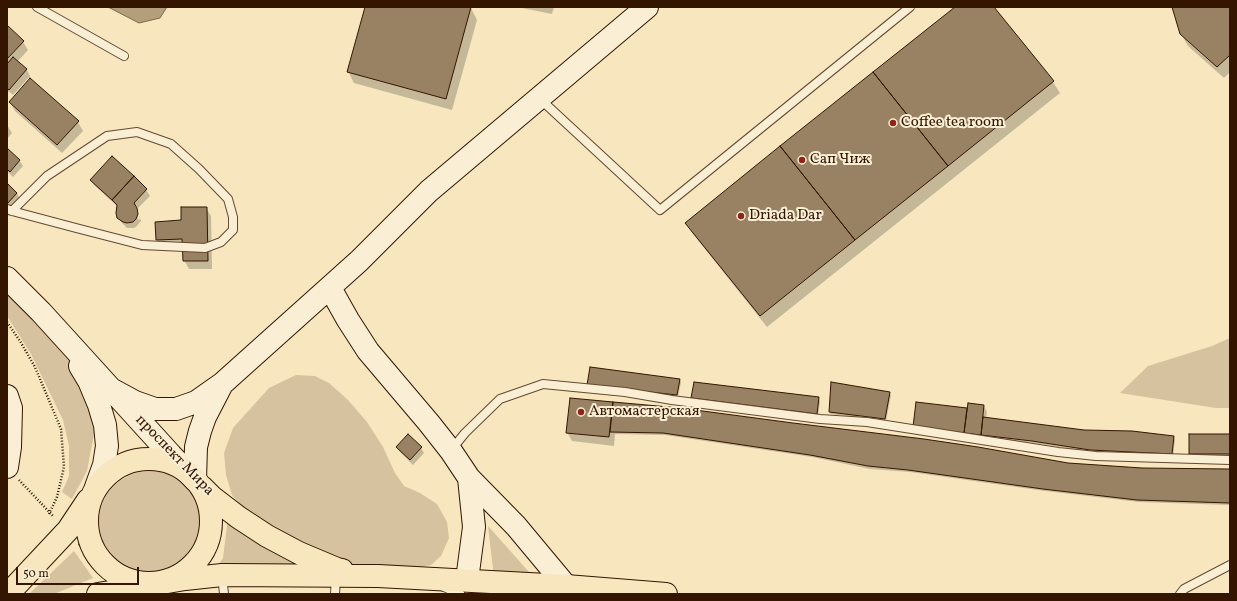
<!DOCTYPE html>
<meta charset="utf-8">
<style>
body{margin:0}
#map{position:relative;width:1237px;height:601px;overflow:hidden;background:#f7e6be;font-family:Vollkorn,serif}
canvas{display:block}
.frame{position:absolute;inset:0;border:8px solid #331500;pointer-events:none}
.scale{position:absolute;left:16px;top:567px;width:123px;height:18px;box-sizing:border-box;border:2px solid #331500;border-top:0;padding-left:5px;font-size:12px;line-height:14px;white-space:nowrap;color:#331500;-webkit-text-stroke:3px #faefd5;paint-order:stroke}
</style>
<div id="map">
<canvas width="1237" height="601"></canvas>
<div class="frame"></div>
<div class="scale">50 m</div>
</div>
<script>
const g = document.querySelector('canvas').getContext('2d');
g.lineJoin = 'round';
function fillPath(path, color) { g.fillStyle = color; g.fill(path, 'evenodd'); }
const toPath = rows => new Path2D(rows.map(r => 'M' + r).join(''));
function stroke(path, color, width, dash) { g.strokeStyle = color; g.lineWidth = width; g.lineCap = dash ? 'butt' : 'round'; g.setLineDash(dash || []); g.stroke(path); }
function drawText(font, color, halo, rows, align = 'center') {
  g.font = font + ' Vollkorn,serif'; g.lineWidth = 4; g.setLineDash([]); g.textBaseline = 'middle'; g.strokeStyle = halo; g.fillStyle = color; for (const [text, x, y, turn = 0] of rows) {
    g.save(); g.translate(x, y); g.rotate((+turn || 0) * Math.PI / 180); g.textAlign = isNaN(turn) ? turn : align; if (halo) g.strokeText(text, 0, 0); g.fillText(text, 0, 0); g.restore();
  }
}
fillPath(toPath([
 [7,287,74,365,93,414,94,434,87,471,72,499,62,492,69,476,69,446,63,420,31,354,7,316],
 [1230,338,1230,408,1216,408,1120,393,1148,366,1212,346],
 [296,375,315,376,329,383,348,400,367,422,383,447,395,473,404,486,420,493,437,504,447,522,449,538,441,556,431,565,415,568,369,567,339,562,285,538,244,509,232,495,226,475,224,453,233,428,269,388],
 '99 522a51 51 0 1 1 102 0a51 51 0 1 1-102 0Z',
 [228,518,297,566,215,570,223,558],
 [488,526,537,581,494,577],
 [74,551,93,578,54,594,29,594]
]), '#d6c29e');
const water = toPath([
 [108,7,167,7,160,18,139,23,108,7]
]);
fillPath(water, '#b49f7d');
stroke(water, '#80684b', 1);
fillPath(toPath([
 [366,7,466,7,471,8,477,20,452,110,354,83,348,71],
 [517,7,554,7,552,14],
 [956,7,993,7,1053,82,1060,93,767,327,693,234,686,223],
 [1230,7,1230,72,1224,78,1188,46,1181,34],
 [7,26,23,42,28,50,17,62,27,70,30,76,13,95,7,90],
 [10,102,78,122,83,131,62,153,15,111],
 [7,125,12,133,7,139],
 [7,149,19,160,23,166,13,177,7,171],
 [112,157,146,190,150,196,138,208,136,205,138,220,140,219,139,214,141,221,136,227,134,228,127,228,122,223,118,217,118,207,94,185,91,180],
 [7,185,17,193,20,199,11,209,7,206],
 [206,208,211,216,212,269,189,269,184,260,183,248,162,248,157,240,182,221],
 [679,379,681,382,678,397,589,387],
 [889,393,891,395,886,421,831,414,830,412],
 [692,398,818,398,820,401,818,416,694,400],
 [571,399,614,403,1068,464,1142,469,1230,470,1230,505,1139,502,1045,491,910,472,870,469,812,457,665,435,615,434,614,446,572,441,567,432],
 [917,403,968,409,984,406,987,412,986,419,1084,431,1174,437,1175,440,1173,457,1092,452,1034,443,984,437,968,438,965,432,965,435,916,429],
 [1230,435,1230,456,1191,457,1190,454],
 [397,447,421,448,424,453,413,465,400,452]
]), '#0003');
const building = toPath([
 [365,7,471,7,446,99,347,72,365,7],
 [955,7,994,7,1054,81,948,166,873,72,955,7],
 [1172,7,1230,7,1230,55,1217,67,1180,34,1172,7],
 [7,25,24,41,7,59,7,25],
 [13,57,27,69,9,90,7,88,7,64,13,57],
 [873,72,948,166,855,240,780,146,873,72],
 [30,78,79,121,57,145,9,102,30,78],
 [780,146,855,240,760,316,685,223,780,146],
 [7,148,20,160,10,172,7,169,7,148],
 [112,156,134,176,112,200,90,180,112,156],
 [134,176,147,189,134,203,137,208,138,214,136,219,133,222,127,223,123,222,117,218,116,213,117,205,112,200,134,176],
 [7,183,17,193,7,204,7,183],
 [181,207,207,207,208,261,183,261,182,239,156,240,155,222,181,220,181,207],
 [590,367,680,379,677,395,587,385,590,367],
 [694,382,819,397,817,414,691,398,694,382],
 [831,382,890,392,885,419,829,412,831,382],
 [570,398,613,402,609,437,566,433,570,398],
 [613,402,680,408,793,423,924,439,978,447,1068,463,1142,468,1230,469,1230,503,1137,500,1043,489,908,470,868,466,810,455,663,433,610,432,613,402],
 [916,402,967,408,964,433,913,427,916,402],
 [968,403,984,405,981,435,964,433,968,403],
 [983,417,1084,430,1132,431,1174,436,1172,454,1090,450,1032,441,981,435,983,417],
 [408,434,422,447,410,460,396,447,408,434],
 [1189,434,1230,434,1230,454,1189,454,1189,434]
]);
fillPath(building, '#998263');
stroke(building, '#331500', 1);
const lane = toPath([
 [37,7,124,56],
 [539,98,660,210,910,7],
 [7,209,12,211,76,228,142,245,205,248,221,242,233,230,233,217,228,199,199,169,171,144,137,132,107,136,47,176,12,211],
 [452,449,465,433,500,399,543,384,625,392,672,400,820,419,867,422,1058,452,1096,456,1230,460],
 [222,575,224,594],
 [444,587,460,594],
 [335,594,336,576],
 [1180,594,1184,589,1230,565]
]);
const street = toPath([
 [110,570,136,592]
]);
const secondary = toPath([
 [7,278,41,312,171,455,195,480],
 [330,288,348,320,368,351,429,423,451,451,469,478,516,526,566,586],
 [80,366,89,381,99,405,105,425,107,446,104,465,96,487],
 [111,389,135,402,155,409,176,409,196,402,223,383,359,261,429,191,647,7],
 [7,396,11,408,10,447,7,467],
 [195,480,196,447,200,431,205,417,221,386],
 [467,580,474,527,469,478]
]);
const primary = toPath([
 '87 521a62 62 0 1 1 124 0a62 62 0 1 1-124 0Z',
 [202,487,212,497,238,517,267,536,299,553,337,569,342,570],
 [8,594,68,530,88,500],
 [98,594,185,579,222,575,378,576,566,586,666,594]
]);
stroke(lane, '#644930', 10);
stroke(street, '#644930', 18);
stroke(secondary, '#331500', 24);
stroke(primary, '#331500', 24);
stroke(toPath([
 [7,322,20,341,35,367,61,429,64,467,57,497,49,514],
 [19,480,54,517],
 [79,544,94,566]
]), '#331500', 2.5, [1, 2]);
stroke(lane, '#faefd5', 8);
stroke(street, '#faefd5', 16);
stroke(secondary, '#faefd5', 22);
stroke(primary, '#f7e6be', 22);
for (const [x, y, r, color] of [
 [893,123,4,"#8f2418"],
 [802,160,4,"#8f2418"],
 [741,216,4,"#8f2418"],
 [581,412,4,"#8f2418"]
]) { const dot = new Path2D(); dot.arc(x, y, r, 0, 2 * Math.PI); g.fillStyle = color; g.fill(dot); stroke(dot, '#faefd5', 1.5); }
drawText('15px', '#331500', '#faefd5', [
 ["Coffee tea room",901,123],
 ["Сап Чиж",810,160],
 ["Driada Dar",749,216],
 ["Автомастерская",589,412]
], 'left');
drawText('15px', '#331500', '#faefd5', [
 ["проспект Мира",174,456,46]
]);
</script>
